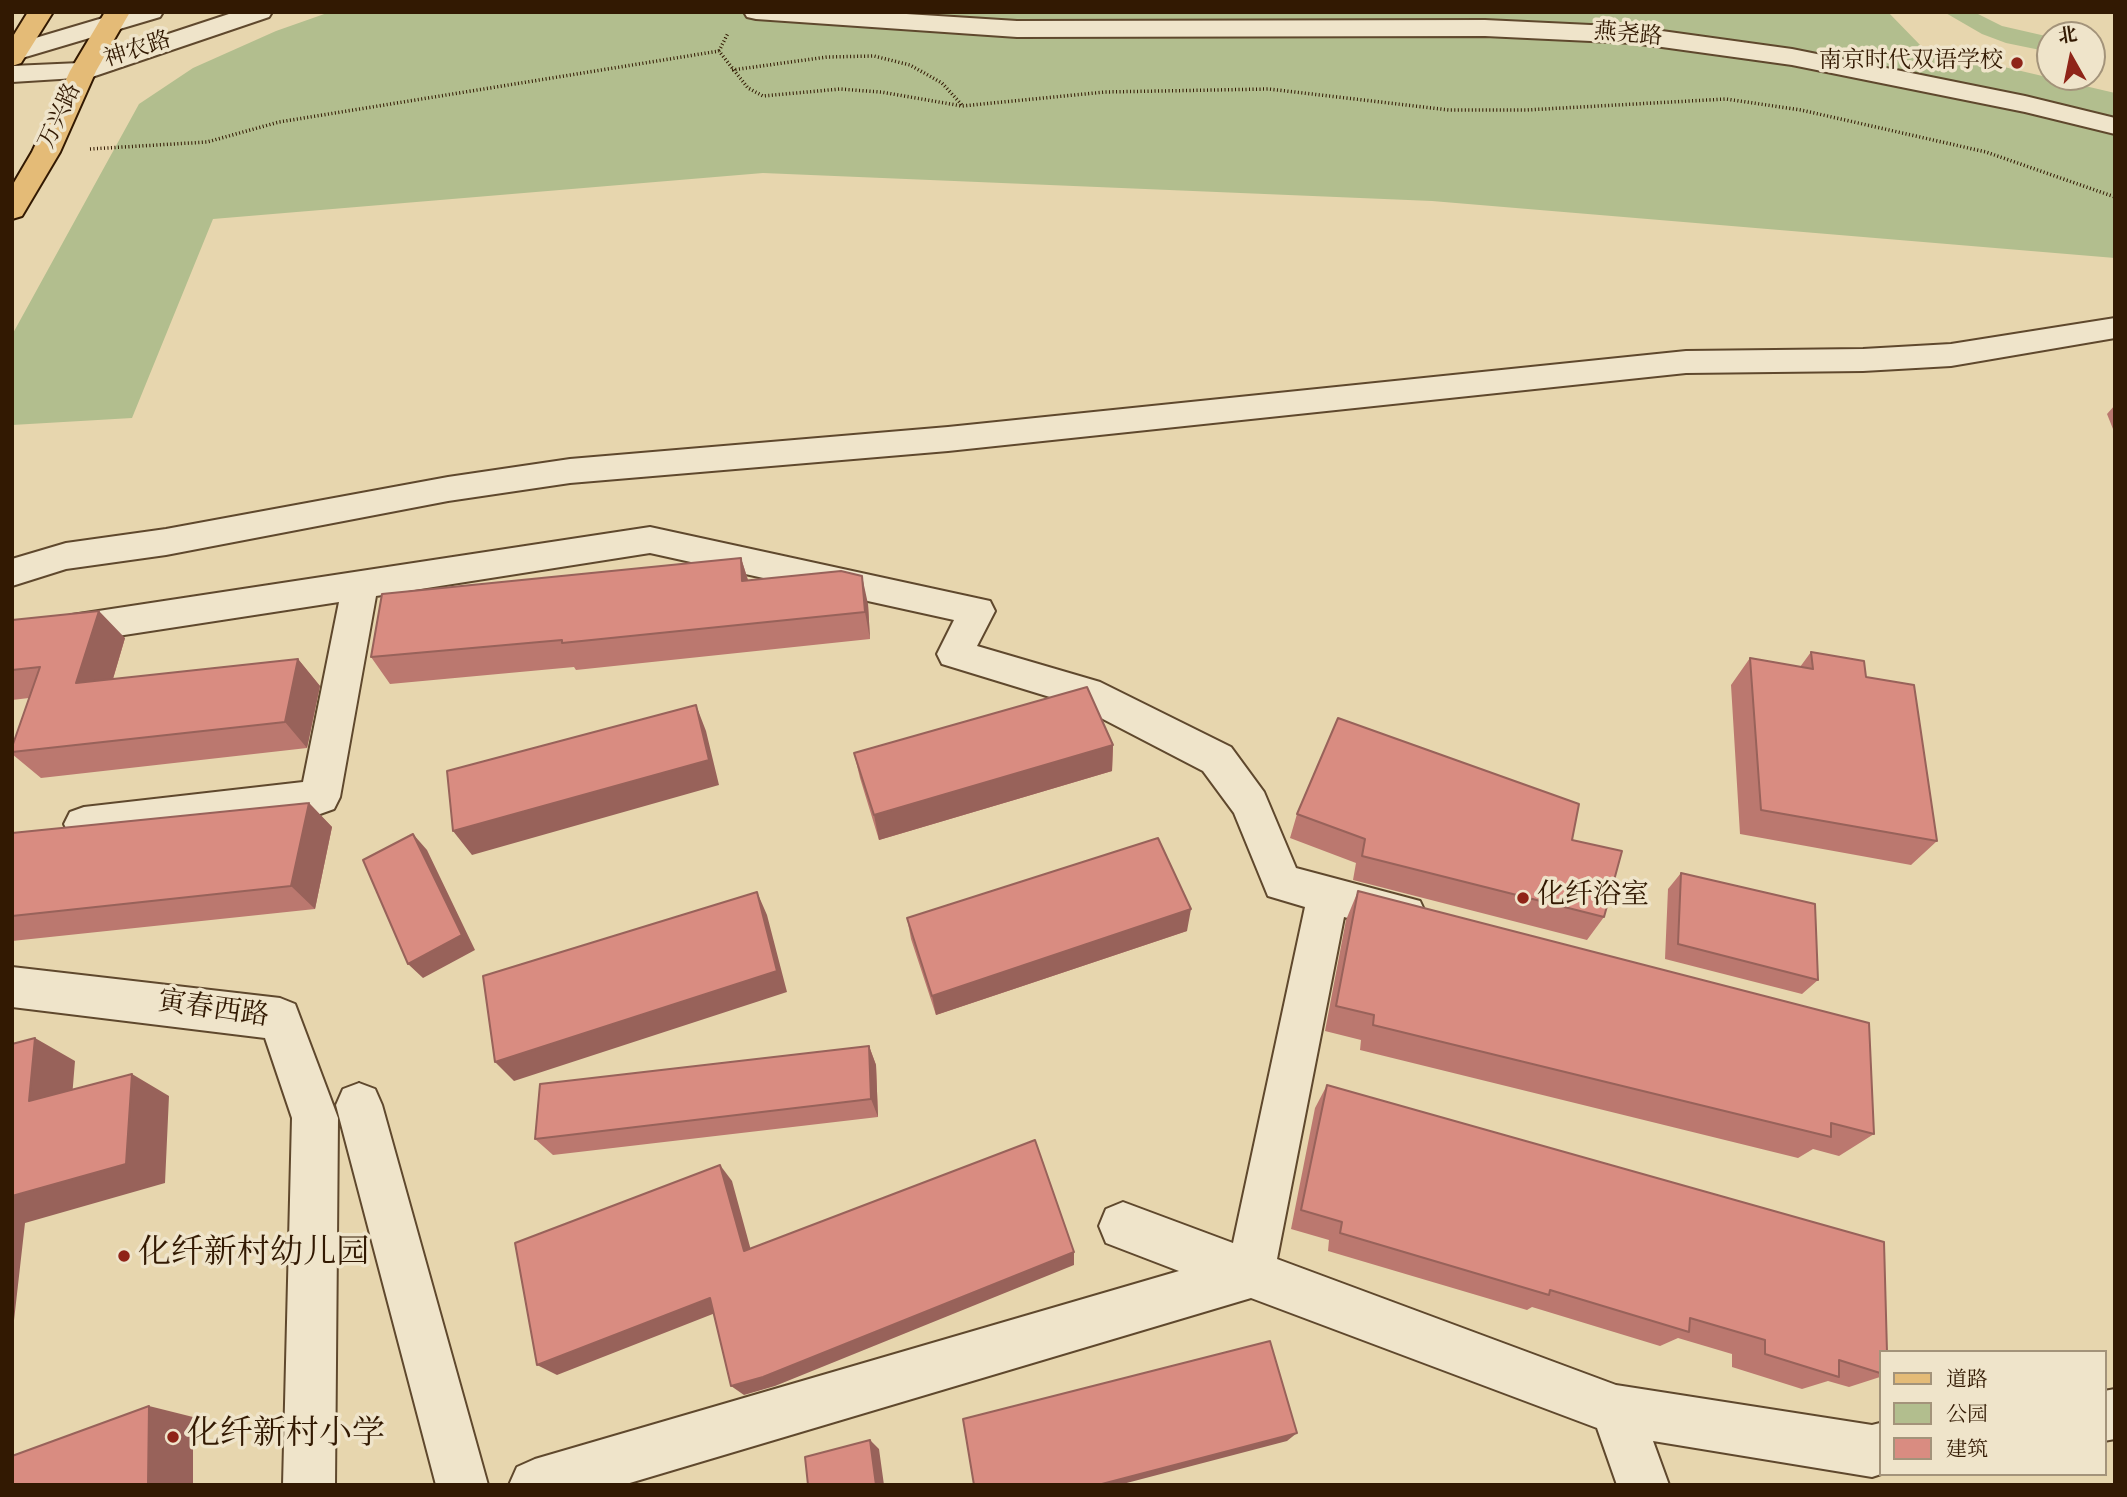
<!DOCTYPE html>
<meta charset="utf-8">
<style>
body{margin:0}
#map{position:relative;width:2127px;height:1497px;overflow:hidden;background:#e7d6ae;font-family:"Sorts Mill Goudy","Noto Serif SC",serif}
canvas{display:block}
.frame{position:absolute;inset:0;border:14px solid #321902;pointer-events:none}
.legend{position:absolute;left:1879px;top:1350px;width:228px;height:126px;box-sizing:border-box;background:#efe4ca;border:2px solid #a3937a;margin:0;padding:9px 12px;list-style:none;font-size:21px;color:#321902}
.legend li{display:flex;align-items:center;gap:14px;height:35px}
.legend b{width:35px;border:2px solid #a3937a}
.north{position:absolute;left:2036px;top:21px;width:70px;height:70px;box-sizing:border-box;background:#efe4ca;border:2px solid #a3937a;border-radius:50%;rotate:351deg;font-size:19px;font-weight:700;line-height:28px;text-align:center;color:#321902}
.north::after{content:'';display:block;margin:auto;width:24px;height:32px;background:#8f2418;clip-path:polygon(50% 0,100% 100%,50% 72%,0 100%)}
</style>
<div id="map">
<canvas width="2127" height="1497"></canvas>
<div class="frame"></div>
<ul class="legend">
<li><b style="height:9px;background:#e4bb77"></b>道路</li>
<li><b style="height:19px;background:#b2be8e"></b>公园</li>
<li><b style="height:19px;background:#d98c81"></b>建筑</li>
</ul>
<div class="north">北</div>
</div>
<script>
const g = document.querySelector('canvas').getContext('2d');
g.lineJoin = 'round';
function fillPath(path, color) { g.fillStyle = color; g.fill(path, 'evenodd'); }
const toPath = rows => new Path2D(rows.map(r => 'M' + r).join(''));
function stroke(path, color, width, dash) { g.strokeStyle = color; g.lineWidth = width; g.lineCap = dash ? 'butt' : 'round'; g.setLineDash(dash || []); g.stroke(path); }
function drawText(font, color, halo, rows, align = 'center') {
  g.font = font + ' "Sorts Mill Goudy","Noto Serif SC",serif'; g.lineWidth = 7; g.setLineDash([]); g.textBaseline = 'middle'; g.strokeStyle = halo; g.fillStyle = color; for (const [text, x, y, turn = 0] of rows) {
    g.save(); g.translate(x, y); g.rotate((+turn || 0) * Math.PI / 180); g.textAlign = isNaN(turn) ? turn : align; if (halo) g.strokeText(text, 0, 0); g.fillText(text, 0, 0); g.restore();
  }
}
fillPath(toPath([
 [330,12,1888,12,1923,48,2115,93,2115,258,1432,201,763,173,213,219,132,418,12,425,12,335,139,104,193,68,276,31],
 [1944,12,1974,12,2002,26,2050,37,2050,52,2006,43,1982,34]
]), '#b2be8e');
const minor = toPath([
 [123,12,163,12,160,17,12,61,12,45,123,12],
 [235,12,272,12,269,17,92,77,12,82,12,66,80,63,235,12],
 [744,12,875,12,1017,21,1485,20,1633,27,1792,49,2025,96,2115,118,2115,134,2025,112,1792,65,1633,43,1485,36,1017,37,756,19,747,17,744,12],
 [2115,318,2115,338,1951,366,1863,371,1686,373,948,451,570,483,448,501,166,555,66,569,12,586,12,559,66,543,166,529,448,477,570,459,948,427,1686,351,1863,349,1951,344,2115,318],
 [650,527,990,601,995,611,977,646,1100,682,1231,747,1264,792,1296,868,1420,901,1426,914,1420,927,1405,933,1344,917,1277,1259,1616,1385,1872,1425,1880,1423,1881,1474,1872,1477,1653,1441,1669,1485,1617,1485,1597,1428,1251,1298,623,1485,509,1485,517,1467,535,1459,1179,1271,1106,1243,1099,1226,1106,1209,1123,1202,1233,1243,1305,907,1268,896,1234,813,1203,771,1076,705,942,664,937,654,954,620,650,553,376,596,340,797,334,809,320,814,84,841,70,836,64,824,70,812,84,807,303,782,339,602,72,643,59,639,54,629,59,619,72,615,650,527],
 [12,967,280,998,295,1004,338,1118,335,1485,283,1485,292,1118,265,1038,12,1007,12,967],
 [359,1083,375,1089,382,1105,488,1485,436,1485,336,1105,343,1089,359,1083],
 [2115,1389,2115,1439,2104,1441,2104,1391,2115,1389]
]);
const major = toPath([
 [28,12,53,12,21,63,12,66,12,38,28,12],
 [105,12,130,12,96,71,60,152,22,216,12,219,12,186,32,152,70,71,105,12]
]);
stroke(minor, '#5f482d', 4);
stroke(major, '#321902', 4);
stroke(toPath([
 [719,51,728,33],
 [732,70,827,57,874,56,910,65,942,83,962,105],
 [90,149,207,142,279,122,719,51,748,88,763,96,840,89,881,92,962,106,1105,92,1269,89,1449,110,1526,110,1726,99,1801,110,1986,152,2115,197]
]), '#321902', 3.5, [1, 2.5]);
fillPath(minor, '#efe4ca');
fillPath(major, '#e4bb77');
fillPath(toPath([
 [2115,405,2115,434,2107,414],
 [741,558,748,580,868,604,870,639,576,670,574,667,390,684,371,657],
 [12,620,125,638,113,679,298,659,320,686,307,748,41,778,12,754,12,747,29,698,12,700],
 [1811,652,1866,677,1937,841,1911,865,1740,834,1731,685,1750,658,1800,667],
 [1113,745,1112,771,879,840,860,778,854,753],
 [309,803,332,827,315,909,12,941,12,833],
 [1297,814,1572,840,1604,917,1587,940,1353,880,1356,863,1290,838],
 [1681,873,1818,980,1802,994,1665,959,1668,889],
 [1358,891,1874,1134,1839,1156,1813,1149,1798,1158,1360,1050,1361,1040,1325,1031,1346,920],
 [907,918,1187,931,936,1015,911,939],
 [869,1046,876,1065,878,1117,553,1155,535,1139],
 [1327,1085,1880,1352,1880,1377,1849,1387,1828,1381,1802,1389,1732,1367,1732,1354,1678,1338,1660,1346,1532,1307,1527,1310,1328,1251,1329,1240,1291,1229,1315,1108]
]), '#bb786f');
fillPath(toPath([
 [741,558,750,587,742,581],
 [862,576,868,604,870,639,865,612],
 [99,611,125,638,104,709,76,683],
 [298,659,320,686,307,748,285,722],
 [696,705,706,731,719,785,472,855,453,831],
 [1113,745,1112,771,879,840,874,815],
 [309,803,332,827,315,909,291,886],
 [413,834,427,850,475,950,423,978,408,964],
 [757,892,767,915,787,992,514,1081,495,1062],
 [1191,909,1187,931,936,1015,932,996],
 [35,1038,75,1061,70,1122,29,1101],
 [869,1046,876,1065,878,1117,871,1099],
 [132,1074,169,1096,165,1183,25,1223,12,1338,12,1196],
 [720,1165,732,1181,755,1265,744,1251],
 [1074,1252,1074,1265,775,1386,744,1395,731,1386],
 [710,1298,723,1310,557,1375,537,1365],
 [149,1406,193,1417,193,1485,148,1485],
 [1297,1433,1287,1441,1119,1485,1098,1485],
 [870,1440,879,1449,884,1485,876,1485]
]), '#98625a');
const building = toPath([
 [741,558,742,581,841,571,862,576,865,612,562,643,562,640,371,657,382,594,741,558],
 [99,611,76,683,298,659,285,722,12,752,12,747,40,667,12,670,12,620,99,611],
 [1811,652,1864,661,1866,677,1914,685,1937,841,1761,810,1750,658,1813,669,1811,652],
 [1087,687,1113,745,874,815,854,753,1087,687],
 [696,705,709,760,453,831,447,771,696,705],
 [1338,718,1579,804,1572,840,1622,851,1604,917,1362,856,1365,839,1297,814,1338,718],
 [309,803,291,886,12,916,12,833,309,803],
 [413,834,462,935,408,964,363,860,413,834],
 [1158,838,1191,909,932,996,907,918,1158,838],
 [1681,873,1815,904,1818,980,1678,944,1681,873],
 [1358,891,1869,1023,1874,1134,1831,1123,1831,1137,1373,1025,1374,1015,1336,1006,1358,891],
 [757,892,777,971,495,1062,483,976,757,892],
 [35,1038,29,1101,132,1074,126,1164,12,1196,12,1044,35,1038],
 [869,1046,871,1099,535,1139,540,1084,869,1046],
 [1327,1085,1884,1242,1887,1352,1880,1352,1880,1373,1839,1360,1839,1377,1765,1354,1765,1340,1690,1318,1689,1332,1550,1290,1549,1295,1340,1233,1342,1222,1301,1210,1327,1085],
 [1035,1140,1074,1252,763,1377,731,1386,710,1298,537,1365,515,1243,720,1165,744,1251,1035,1140],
 [1270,1341,1297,1433,1098,1485,974,1485,963,1419,1270,1341],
 [149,1406,148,1485,12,1485,12,1456,149,1406],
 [870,1440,876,1485,808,1485,805,1457,870,1440]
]);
fillPath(building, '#d98c81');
stroke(building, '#98625a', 2);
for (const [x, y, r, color] of [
 [2017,63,7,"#8f2418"],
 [1523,898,7,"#8f2418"],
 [124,1256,7,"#8f2418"],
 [173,1437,7,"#8f2418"]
]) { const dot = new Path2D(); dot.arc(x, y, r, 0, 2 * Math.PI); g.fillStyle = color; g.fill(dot); stroke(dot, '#efe4ca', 2.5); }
drawText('23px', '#321902', '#efe4ca', [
 ["燕尧路",1628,37,5],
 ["神农路",138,52,-18],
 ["万兴路",62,117,-65]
]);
drawText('23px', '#321902', '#efe4ca', [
 ["南京时代双语学校",2003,63]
], 'right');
drawText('28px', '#321902', '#efe4ca', [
 ["化纤浴室",1537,898]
], 'left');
drawText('28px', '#321902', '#efe4ca', [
 ["寅春西路",213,1012,8]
]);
drawText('33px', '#321902', '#efe4ca', [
 ["化纤新村幼儿园",138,1256],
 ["化纤新村小学",187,1437]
], 'left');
</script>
